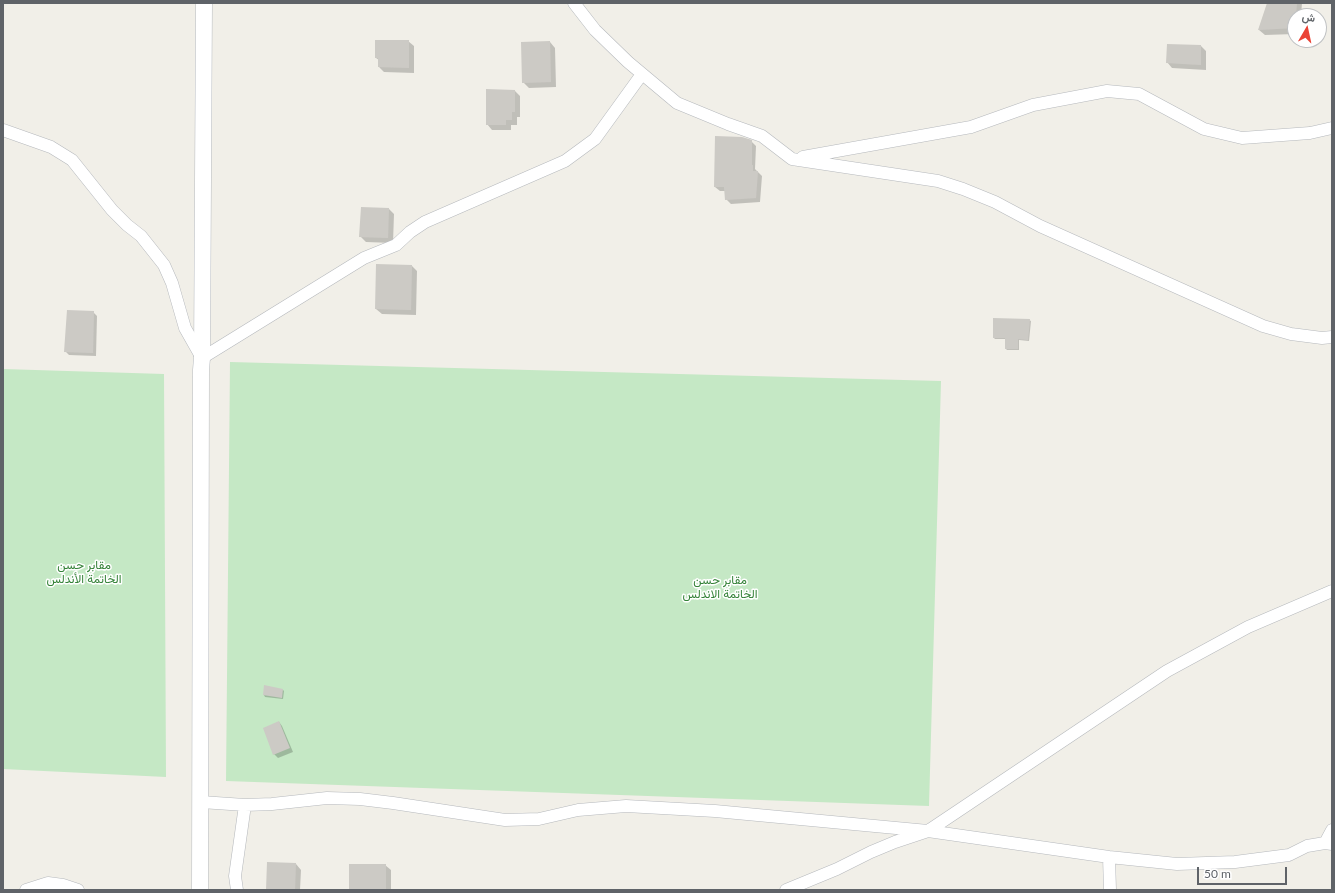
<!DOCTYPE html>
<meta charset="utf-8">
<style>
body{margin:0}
#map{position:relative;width:1335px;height:893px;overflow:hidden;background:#f1efe8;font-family:Lato,Vazirmatn,sans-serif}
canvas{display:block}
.frame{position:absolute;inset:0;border:4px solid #5f6368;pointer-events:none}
.north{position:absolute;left:1287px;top:8px;width:40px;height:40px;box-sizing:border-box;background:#fff;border:1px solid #bfc1c3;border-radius:50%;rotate:9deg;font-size:11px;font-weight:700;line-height:16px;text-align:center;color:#5f6368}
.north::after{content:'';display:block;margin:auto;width:14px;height:18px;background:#ea4335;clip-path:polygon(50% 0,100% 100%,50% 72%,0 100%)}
.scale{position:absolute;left:1197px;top:867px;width:90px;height:18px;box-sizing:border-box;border:2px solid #5f6368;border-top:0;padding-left:5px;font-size:12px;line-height:14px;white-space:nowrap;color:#5f6368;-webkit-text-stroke:3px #fff;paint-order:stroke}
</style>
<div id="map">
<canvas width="1335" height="893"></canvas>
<div class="frame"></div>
<div class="north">ش</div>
<div class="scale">50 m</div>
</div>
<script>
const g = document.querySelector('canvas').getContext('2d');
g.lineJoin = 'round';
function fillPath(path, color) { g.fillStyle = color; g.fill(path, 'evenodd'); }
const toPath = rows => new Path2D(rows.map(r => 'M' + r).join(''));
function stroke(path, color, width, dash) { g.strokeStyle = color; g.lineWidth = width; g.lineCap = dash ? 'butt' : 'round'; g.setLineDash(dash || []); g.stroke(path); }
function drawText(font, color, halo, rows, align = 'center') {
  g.font = font + ' Lato,Vazirmatn,sans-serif'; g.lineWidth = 3; g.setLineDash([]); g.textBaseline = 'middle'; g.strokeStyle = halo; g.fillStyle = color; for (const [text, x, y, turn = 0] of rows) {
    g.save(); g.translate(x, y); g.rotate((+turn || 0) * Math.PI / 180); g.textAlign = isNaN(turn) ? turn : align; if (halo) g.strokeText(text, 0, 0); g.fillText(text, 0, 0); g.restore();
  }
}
fillPath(toPath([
 [230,362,941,381,929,806,226,781],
 [3,369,164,374,166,777,3,769]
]), '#c5e8c5');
fillPath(toPath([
 [1268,3,1302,3,1301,16,1295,16,1295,34,1265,35,1259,30],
 [408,41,414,46,414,73,384,72,379,67,379,60,376,58],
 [550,42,555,48,556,87,529,88,523,82],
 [1201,46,1206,51,1206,70,1172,68,1167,62],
 [515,91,520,96,520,117,517,117,517,125,511,125,511,130,492,130,487,124],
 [751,141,756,146,755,169,762,176,760,202,731,204,726,199,726,191,720,191,715,187],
 [389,209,394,214,393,243,366,242,360,236],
 [412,266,417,271,416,315,382,314,376,309],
 [93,312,97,316,96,356,69,355,65,351],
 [1029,320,1031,321,1029,341,1019,340,1019,350,1007,350,1006,349,1006,339,995,339,994,338],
 [265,686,283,690,284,691,283,699,265,697,264,695],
 [279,722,282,726,293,752,278,758,274,754],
 [296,864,301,870,300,890,267,890],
 [385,865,391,870,391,890,350,890]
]), '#0003');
fillPath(toPath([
 [1267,3,1297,3,1295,28,1258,30],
 [375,40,409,40,409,68,378,67,378,58,375,58],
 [550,41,551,82,522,83,521,42],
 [1167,44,1201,45,1201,65,1166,63],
 [486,89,515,90,515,112,512,112,512,120,506,120,506,125,486,125],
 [715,136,742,137,752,140,752,165,753,165,753,171,758,171,756,198,725,200,724,187,714,187],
 [361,207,389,208,388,238,359,237],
 [376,264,412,265,411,310,375,309],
 [67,310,94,311,93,353,64,352],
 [993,318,1030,319,1028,340,1018,339,1018,349,1005,349,1005,338,993,338],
 [264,685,283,689,282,698,263,695],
 [279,721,290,748,273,755,263,728],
 [267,862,296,863,295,890,266,890],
 [349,864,386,864,386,890,349,890]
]), '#cccac5');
const street = toPath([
 [574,3,595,30,628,62,677,103,728,124,762,136,792,159,938,181,963,189,995,202,1040,226,1263,326,1291,334,1322,338,1332,337],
 [3,130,51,147,72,160,112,210,127,225,141,236,164,265,172,283,185,328,202,358,364,258,396,245,410,232,425,222,565,161,595,139,642,74],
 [803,157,971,127,1033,105,1107,91,1139,94,1204,129,1242,138,1310,133,1332,128],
 [201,802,245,805,272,804,327,798,360,799,393,803,505,820,539,819,578,810,626,806,715,811,928,831,1109,857,1177,864,1235,862,1289,855,1307,846,1325,843,1332,844],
 [1325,843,1332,830],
 [1109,857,1110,890],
 [26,890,48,883,63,885,78,890],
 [237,890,235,876,245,805],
 [786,890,837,869,871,852,895,842,928,831,1167,671,1248,627,1332,591]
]);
const secondary = toPath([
 [200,890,201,370,202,358,204,3]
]);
stroke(street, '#b5b8bc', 13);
stroke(secondary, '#b6babf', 17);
stroke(street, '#fff', 12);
stroke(secondary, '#fff', 16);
drawText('12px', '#348238', '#fff', [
 ["مقابر حسن",84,565],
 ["الخاتمة الأندلس",84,579],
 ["مقابر حسن",720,580],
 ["الخاتمة الاندلس",720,594]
]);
</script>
